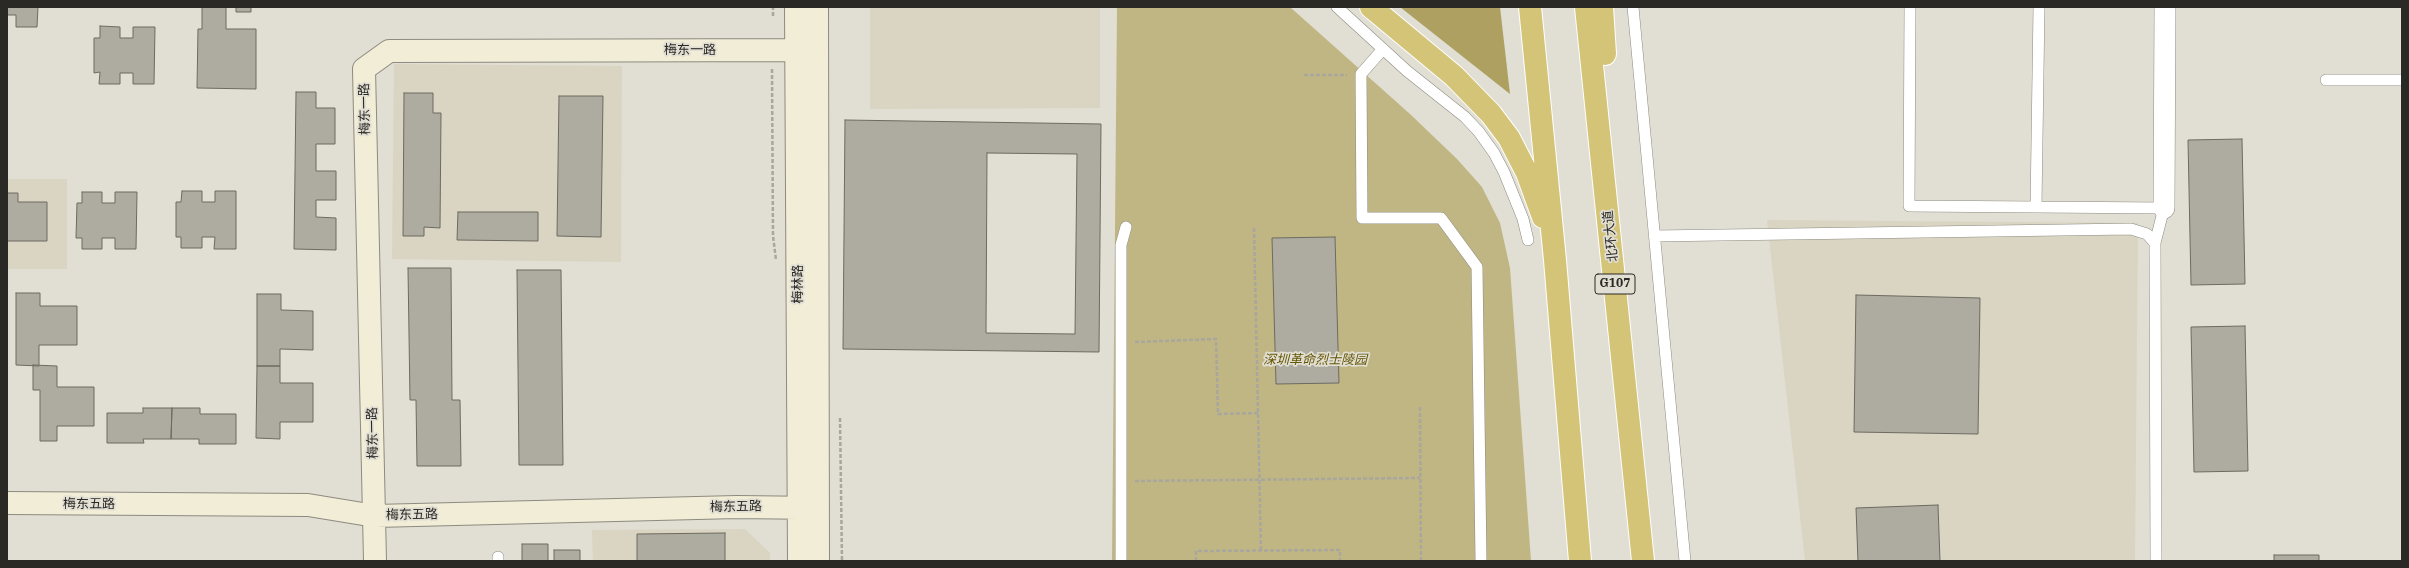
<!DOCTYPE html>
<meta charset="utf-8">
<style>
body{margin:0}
#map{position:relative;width:2409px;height:568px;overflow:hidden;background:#e1ded3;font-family:"IBM Plex Serif",serif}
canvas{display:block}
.frame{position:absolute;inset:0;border:8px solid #2a2925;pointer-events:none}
</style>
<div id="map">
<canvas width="2409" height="568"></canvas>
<div class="frame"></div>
</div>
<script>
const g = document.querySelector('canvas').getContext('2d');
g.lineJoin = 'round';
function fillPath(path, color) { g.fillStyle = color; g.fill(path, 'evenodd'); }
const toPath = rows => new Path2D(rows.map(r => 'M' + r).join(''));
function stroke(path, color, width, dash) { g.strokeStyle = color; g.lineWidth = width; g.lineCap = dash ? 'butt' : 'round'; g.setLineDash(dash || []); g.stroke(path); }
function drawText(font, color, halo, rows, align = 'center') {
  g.font = font + ' "IBM Plex Serif","Noto Sans SC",serif'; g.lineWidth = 3.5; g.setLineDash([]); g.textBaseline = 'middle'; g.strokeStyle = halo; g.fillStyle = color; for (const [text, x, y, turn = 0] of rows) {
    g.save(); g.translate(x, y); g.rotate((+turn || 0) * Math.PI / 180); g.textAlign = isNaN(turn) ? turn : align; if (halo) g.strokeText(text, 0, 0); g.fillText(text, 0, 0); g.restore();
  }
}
fillPath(toPath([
 [870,7,1100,7,1100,108,870,109],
 [394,64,622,66,621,262,392,259],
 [7,179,67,179,67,269,7,269],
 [1767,220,2138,223,2135,561,1805,561],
 [745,529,770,553,770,561,593,561,592,530]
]), '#d9d5c2');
fillPath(toPath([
 [1117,7,1290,7,1410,114,1457,159,1482,187,1500,223,1510,268,1531,561,1112,561]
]), '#c0b683');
fillPath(toPath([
 [1400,7,1500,7,1510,94]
]), '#ada061');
const building = toPath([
 [7,7,38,7,37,27,16,27,16,15,7,15,7,7],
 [202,7,226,7,226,29,256,29,256,89,197,88,198,29,202,29,202,7],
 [236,7,251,7,251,12,236,12,236,7],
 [100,26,120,27,120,38,133,38,133,27,155,27,154,84,133,84,133,73,120,73,120,84,99,84,100,72,94,73,94,38,100,38,100,26],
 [296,92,316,92,316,108,335,108,335,144,316,144,316,171,336,171,336,200,316,200,316,217,336,218,336,250,294,249,296,92],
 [404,93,433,93,433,113,441,113,440,228,424,227,424,236,403,236,404,93],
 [559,96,603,96,601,237,557,236,559,96],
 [845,120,1101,124,1099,352,843,349,845,120],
 [2242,139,2245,284,2191,285,2188,140,2242,139],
 [987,153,1077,154,1075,334,986,333,987,153],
 [182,191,202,191,202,202,215,202,215,191,236,191,236,249,214,249,215,237,202,237,202,248,181,248,181,237,176,237,176,202,181,202,182,191],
 [82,192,102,192,102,203,115,203,115,192,137,192,136,249,115,249,115,238,102,238,102,249,82,249,82,238,76,238,77,203,82,203,82,192],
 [7,193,18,193,18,202,47,202,47,241,7,241,7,193],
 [458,212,538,212,538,241,457,240,458,212],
 [1335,237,1339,383,1276,384,1272,238,1335,237],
 [408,268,451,268,452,400,460,400,461,466,417,466,416,400,410,400,408,268],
 [517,270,561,270,563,465,519,465,517,270],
 [16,293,40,293,40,306,77,306,77,345,39,345,39,366,16,365,16,293],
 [257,294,281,294,281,310,313,311,313,350,280,349,280,366,257,366,257,294],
 [1856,295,1980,298,1978,434,1854,432,1856,295],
 [2245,326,2248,471,2194,472,2191,327,2245,326],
 [33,365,57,366,57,387,94,387,94,426,57,426,57,441,40,441,40,390,33,390,33,365],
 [257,366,280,366,280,383,313,383,313,422,280,422,280,439,256,438,257,366],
 [143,408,172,408,171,439,143,439,144,443,107,443,107,413,143,413,143,408],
 [172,408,200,408,200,414,236,414,236,444,199,444,199,439,171,439,172,408],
 [1938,505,1940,561,1858,561,1856,508,1938,505],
 [725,533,725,561,637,561,637,534,725,533],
 [522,544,548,544,548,561,522,561,522,544],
 [554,550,580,550,580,561,554,561,554,550],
 [2274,555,2319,555,2319,561,2274,561,2274,555]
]);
fillPath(building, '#aeaca1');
stroke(building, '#6d6b60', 1);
const lane = toPath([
 [1337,7,1407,71,1465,117,1479,132,1494,153,1504,172,1523,219,1528,240],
 [1633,7,1685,561],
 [1910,7,1909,206,2164,208,2155,243],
 [1383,49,1361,74,1362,218,1441,218,1477,267,1481,561],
 [2326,80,2402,80],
 [2036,207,2039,7],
 [1654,236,2131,229,2147,234,2155,243,2156,561],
 [498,561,498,557],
 [1121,561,1121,245,1126,227]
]);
const street = toPath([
 [2164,208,2165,7]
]);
const secondary = toPath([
 [796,7,799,561],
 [817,7,818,561],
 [7,503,308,505,375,516,737,507,818,508],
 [375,561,364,69,389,51,817,50]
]);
const highway = toPath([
 [1371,7,1454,76,1491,114,1509,138,1527,173,1543,217],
 [1530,7,1555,260,1580,561],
 [1586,7,1643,561],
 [1602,7,1605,54]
]);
stroke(lane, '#8d8b80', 12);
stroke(street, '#8d8b80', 22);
stroke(secondary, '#8d8b80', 24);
stroke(highway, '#fff', 24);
stroke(toPath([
 [773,16,773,7],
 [772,69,773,236,776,260],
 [1304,75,1347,75],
 [1254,228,1261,551],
 [1135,342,1216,339,1218,414,1259,413],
 [1420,407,1421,561],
 [840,418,842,561],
 [1135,481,1420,478],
 [1196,561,1196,551,1340,550,1340,561]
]), '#a8a69d', 2.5, [4, 2]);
stroke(lane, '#fff', 11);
stroke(street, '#fff', 21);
stroke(secondary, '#f2edd6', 22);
stroke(highway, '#d4c477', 22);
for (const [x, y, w] of [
 [1615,284,40]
]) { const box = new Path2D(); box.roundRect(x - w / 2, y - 10, w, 20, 3); g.fillStyle = '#e1ded3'; g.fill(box); stroke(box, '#2a2925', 1); }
drawText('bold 12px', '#2a2925', null, [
 ["G107",1615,284]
]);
drawText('13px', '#2a2925', '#e1ded3', [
 ["梅东一路",690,50],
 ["梅东一路",365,109,-91],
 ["北环大道",1611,236,-96],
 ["梅林路",798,284,-90],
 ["梅东一路",373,433,-91],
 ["梅东五路",89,504],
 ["梅东五路",736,507,-1],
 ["梅东五路",412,515,-1]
]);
drawText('italic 13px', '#665706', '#e1ded3', [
 ["深圳革命烈士陵园",1315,360]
]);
</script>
